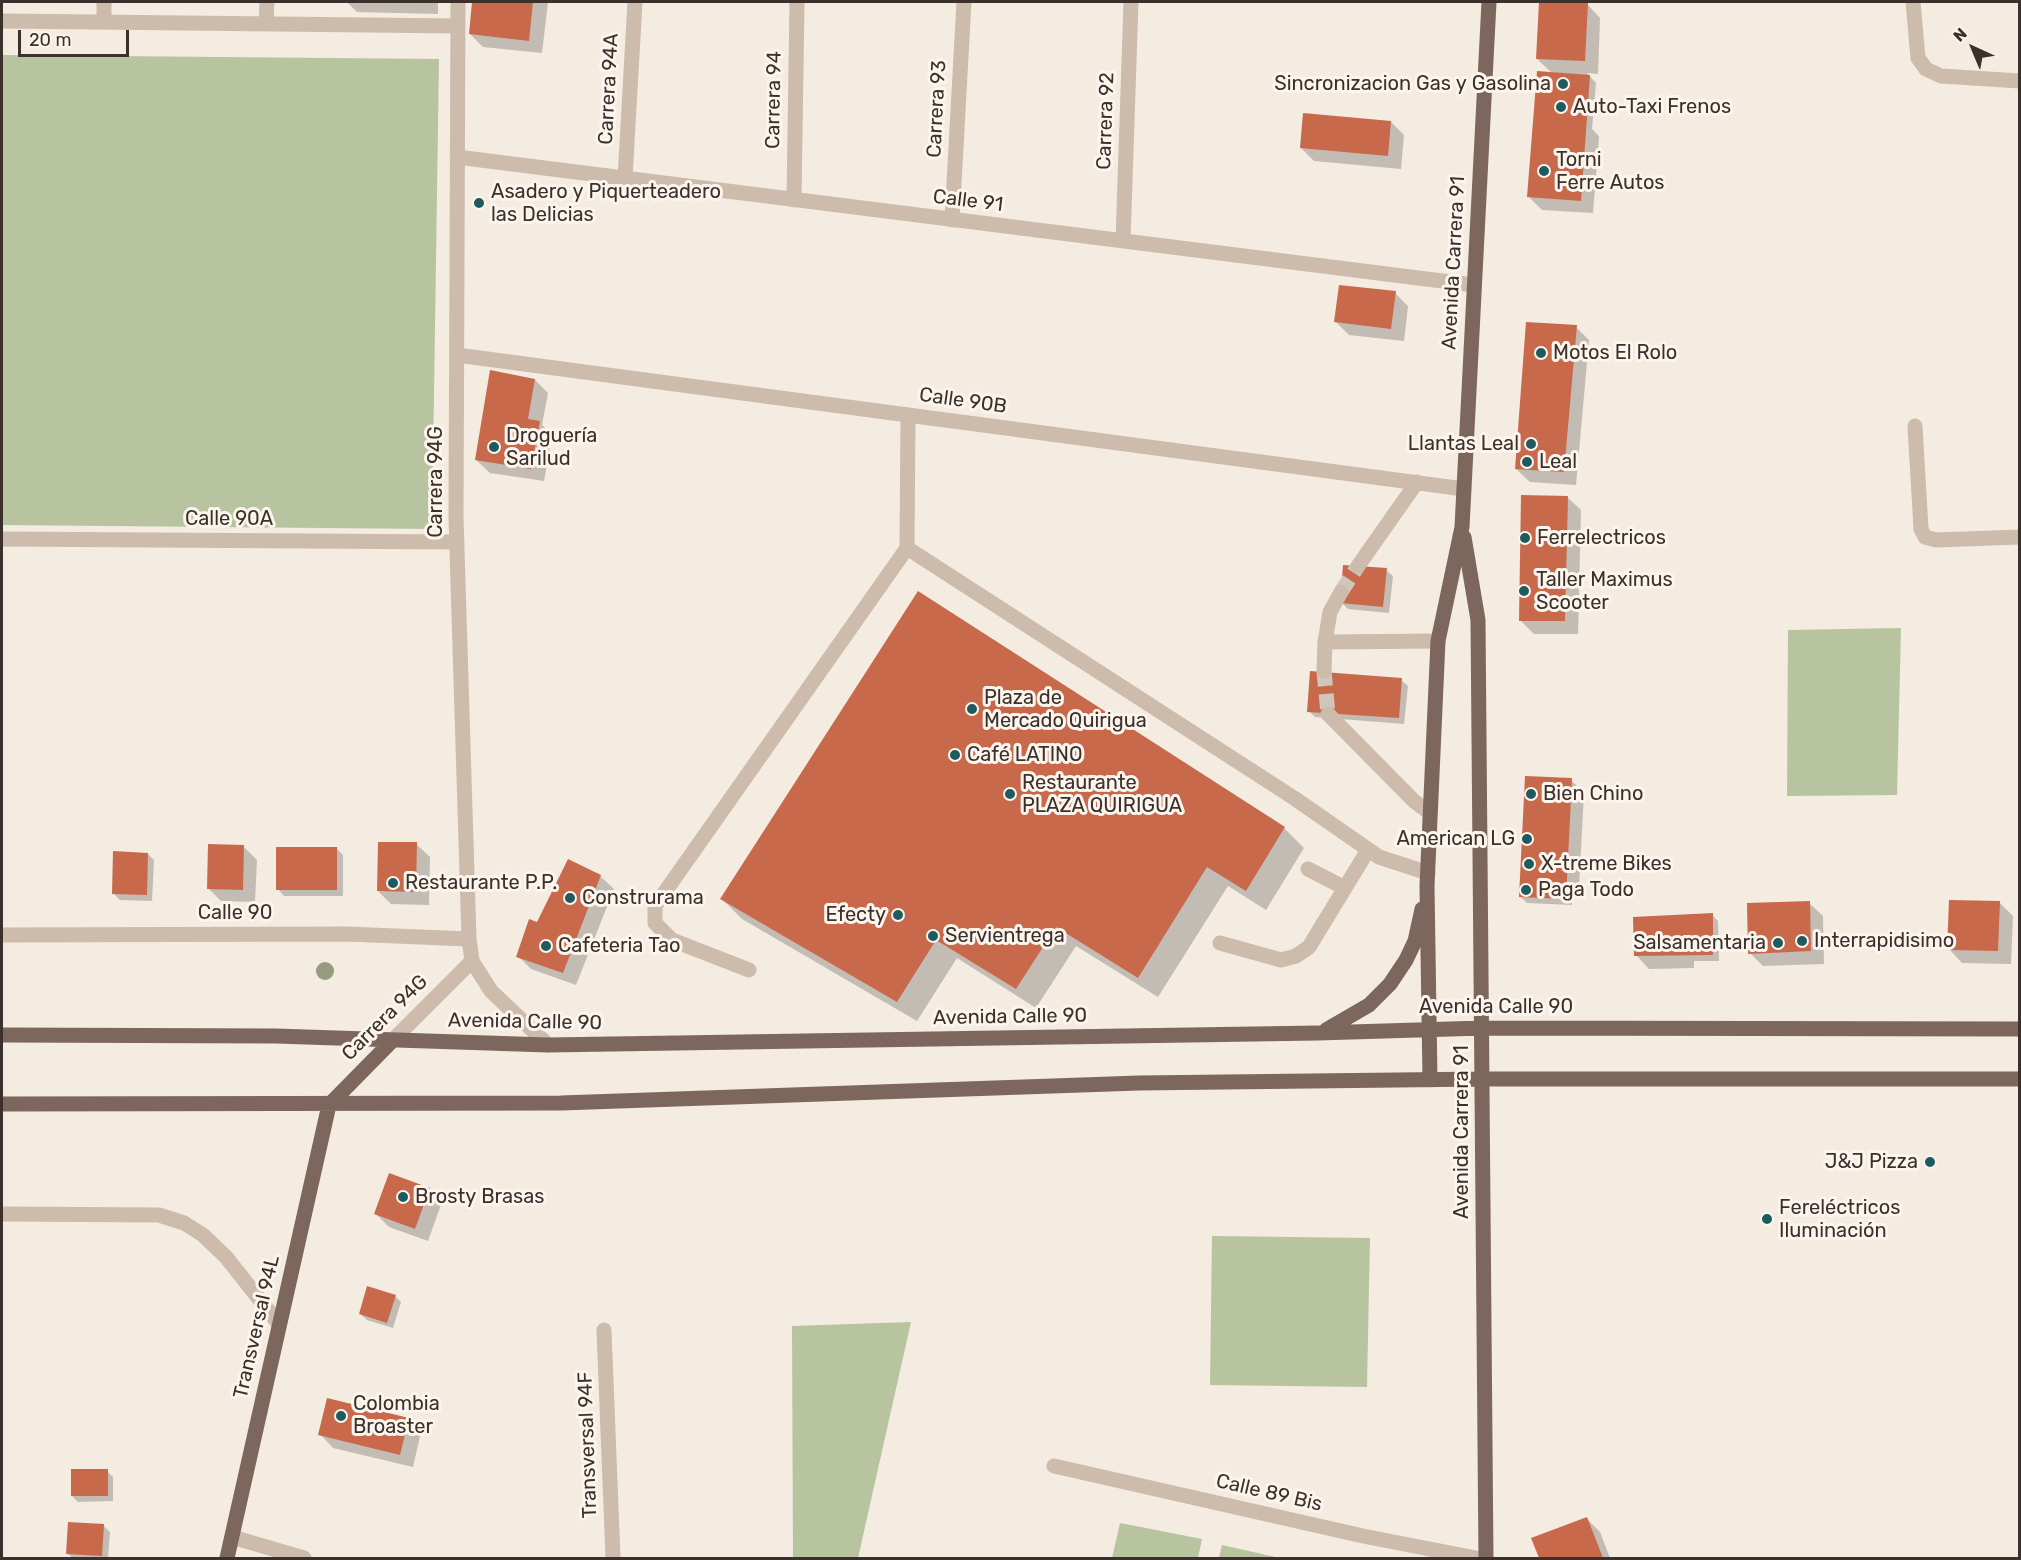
<!DOCTYPE html>
<meta charset="utf-8">
<style>
body{margin:0}
#map{position:relative;width:2021px;height:1560px;overflow:hidden;background:#f4ebe1;font-family:Rubik,sans-serif}
canvas{display:block}
.frame{position:absolute;inset:0;border:3px solid #3b302b;pointer-events:none}
.north{position:absolute;left:1943px;top:18px;width:60px;height:60px;-webkit-text-stroke:4px #fbf5ee;paint-order:stroke;rotate:316deg;font-size:16px;font-weight:700;line-height:24px;text-align:center;color:#3b302b}
.north::after{content:'';display:block;margin:auto;width:21px;height:27px;background:#3b302b;clip-path:polygon(50% 0,100% 100%,50% 72%,0 100%)}
.scale{position:absolute;left:18px;top:30px;width:111px;height:27px;box-sizing:border-box;border:3px solid #3b302b;border-top:0;padding-left:8px;font-size:18px;line-height:21px;white-space:nowrap;color:#3b302b;-webkit-text-stroke:4px #fbf5ee;paint-order:stroke}
</style>
<div id="map">
<canvas width="2021" height="1560"></canvas>
<div class="frame"></div>
<div class="north">N</div>
<div class="scale">20 m</div>
</div>
<script>
const g = document.querySelector('canvas').getContext('2d');
g.lineJoin = 'round';
function fillPath(path, color) { g.fillStyle = color; g.fill(path, 'evenodd'); }
const toPath = rows => new Path2D(rows.map(r => 'M' + r).join(''));
function stroke(path, color, width, dash) { g.strokeStyle = color; g.lineWidth = width; g.lineCap = dash ? 'butt' : 'round'; g.setLineDash(dash || []); g.stroke(path); }
function drawText(font, color, halo, rows, align = 'center') {
  g.font = font + ' Rubik,sans-serif'; g.lineWidth = 6; g.setLineDash([]); g.textBaseline = 'middle'; g.strokeStyle = halo; g.fillStyle = color; for (const [text, x, y, turn = 0] of rows) {
    g.save(); g.translate(x, y); g.rotate((+turn || 0) * Math.PI / 180); g.textAlign = isNaN(turn) ? turn : align; if (halo) g.strokeText(text, 0, 0); g.fillText(text, 0, 0); g.restore();
  }
}
fillPath(toPath([
 [2,55,439,59,432,529,2,525],
 [1901,628,1897,795,1787,796,1788,630],
 [1212,1236,1370,1238,1367,1387,1210,1385],
 [911,1322,858,1558,793,1558,792,1326],
 [1120,1523,1202,1539,1198,1558,1112,1558],
 [1222,1545,1280,1558,1219,1558]
]), '#b8c4a0');
fillPath(toPath([
 [347,2,438,2,438,14,357,12],
 [474,2,548,2,542,53,483,47,470,34],
 [1587,4,1600,18,1598,74,1587,73,1596,83,1592,129,1599,136,1593,213,1542,210,1529,197,1552,73,1537,59],
 [1391,122,1404,135,1401,169,1314,161,1301,148],
 [1395,293,1408,306,1404,341,1349,335,1336,322],
 [1576,327,1589,340,1576,485,1530,482,1516,469],
 [535,380,548,393,542,425,552,435,544,481,490,473,476,460],
 [1567,497,1581,510,1578,634,1534,634,1521,621],
 [1386,570,1393,576,1389,613,1348,609,1341,602],
 [1401,680,1408,686,1404,724,1315,717,1309,711],
 [1571,780,1584,793,1579,888,1572,888,1572,905,1527,903,1521,897],
 [1284,828,1304,848,1266,910,1228,886,1158,997,1076,946,1036,1008,957,958,917,1021,742,919,722,899],
 [416,844,430,857,429,905,391,904,378,891],
 [243,846,257,860,255,902,221,901,208,888],
 [337,849,343,855,343,896,284,896,278,889],
 [148,854,154,860,152,901,120,900,113,893],
 [600,876,614,889,576,985,531,969,518,956,538,923],
 [1809,903,1823,916,1824,964,1763,966,1750,953],
 [2000,903,2013,916,2011,964,1962,963,1949,949],
 [1712,915,1718,921,1719,961,1694,961,1694,968,1649,969,1636,955],
 [429,1189,442,1202,428,1241,389,1227,376,1214],
 [395,1296,401,1302,393,1328,367,1320,360,1314],
 [408,1419,421,1432,413,1467,333,1448,320,1434],
 [107,1471,113,1477,113,1501,78,1502,72,1496],
 [1587,1519,1600,1532,1610,1558,1540,1558,1533,1539],
 [103,1525,110,1532,108,1558,73,1558,68,1554]
]), '#0003');
fillPath(toPath([
 [472,2,533,2,529,41,469,34],
 [1539,2,1588,3,1585,61,1536,59],
 [1537,71,1590,75,1581,201,1527,197],
 [1303,113,1391,121,1388,156,1300,148],
 [1339,285,1396,291,1391,329,1334,322],
 [1526,322,1577,325,1564,472,1515,469],
 [490,370,535,379,528,419,540,421,531,469,475,460],
 [1521,495,1568,496,1565,621,1519,621],
 [1343,565,1387,568,1383,607,1340,603],
 [918,591,1285,827,1246,891,1207,867,1138,978,1056,927,1016,989,936,940,897,1002,720,899],
 [1310,671,1402,678,1399,718,1307,712],
 [1525,776,1572,778,1566,899,1519,897],
 [378,842,417,842,416,892,377,891],
 [208,844,244,845,243,890,207,889],
 [276,847,337,847,337,890,276,890],
 [113,851,148,853,147,895,112,894],
 [568,859,601,875,563,973,516,957,529,919,537,922],
 [1949,900,2000,901,1998,951,1947,950],
 [1810,901,1811,951,1748,954,1747,903],
 [1713,913,1713,955,1634,956,1633,917],
 [389,1173,430,1188,415,1229,374,1214],
 [367,1286,396,1295,387,1323,359,1314],
 [327,1398,409,1418,400,1455,318,1435],
 [71,1469,108,1469,108,1496,71,1496],
 [1587,1517,1603,1558,1539,1558,1531,1538],
 [68,1522,104,1524,102,1556,66,1554]
]), '#c8694b');
stroke(toPath([
 [1341,592,1358,566],
 [1324,671,1328,714]
]), '#cfc6bd', 15, [15, 8]);
stroke(toPath([
 [458,2,456,517,469,939,472,961,491,991,548,1045],
 [1913,2,1918,58,1926,69,1941,76,2020,81],
 [2,21,458,26],
 [104,22,104,2],
 [266,23,267,2],
 [457,157,1474,285],
 [625,178,635,2],
 [794,200,797,2],
 [952,220,964,2],
 [1123,241,1131,2],
 [457,355,1464,489],
 [1915,426,1921,529,1925,537,1936,540,2020,537],
 [2,539,457,542],
 [907,548,1294,798,1379,857,1428,873],
 [907,548,908,415],
 [1358,566,1417,482],
 [1325,642,1330,612,1341,592],
 [1324,671,1325,642,1438,641],
 [1328,714,1414,801,1430,813],
 [1308,869,1345,888],
 [2,935,347,934,469,939],
 [1220,943,1281,960,1296,956,1309,947,1368,850],
 [749,970,672,940,655,923,655,906,907,548],
 [393,1040,472,961],
 [2,1214,159,1215,184,1223,203,1235,226,1257,279,1324],
 [604,1330,613,1558],
 [1054,1466,1363,1536,1476,1558],
 [232,1537,304,1558]
]), '#cdbbac', 15);
stroke(toPath([
 [1464,537,1478,620,1486,1558],
 [1326,1030,1369,1005,1390,984,1406,960,1415,941,1422,909],
 [2,1035,276,1036,548,1045,1318,1033,1483,1028,2020,1029],
 [1430,1080,1427,886,1438,641,1462,527,1489,2],
 [2,1104,561,1103,1139,1083,1483,1079,2020,1079],
 [329,1105,393,1040],
 [227,1558,329,1105]
]), '#7d675c', 15);
g.fillStyle = '#969b7f';
for (const [x, y] of [
 [325,971]
]) { g.beginPath(); g.arc(x, y, 9, 0, 2 * Math.PI); g.fill(); }
for (const [x, y, r, color] of [
 [1563,84,6,"#1f5a5e"],
 [1561,107,6,"#1f5a5e"],
 [1544,171,6,"#1f5a5e"],
 [479,203,6,"#1f5a5e"],
 [1541,353,6,"#1f5a5e"],
 [1531,444,6,"#1f5a5e"],
 [494,447,6,"#1f5a5e"],
 [1527,462,6,"#1f5a5e"],
 [1525,538,6,"#1f5a5e"],
 [1524,591,6,"#1f5a5e"],
 [972,709,6,"#1f5a5e"],
 [955,755,6,"#1f5a5e"],
 [1010,794,6,"#1f5a5e"],
 [1531,794,6,"#1f5a5e"],
 [1527,839,6,"#1f5a5e"],
 [1529,864,6,"#1f5a5e"],
 [393,883,6,"#1f5a5e"],
 [1526,890,6,"#1f5a5e"],
 [570,898,6,"#1f5a5e"],
 [898,915,6,"#1f5a5e"],
 [933,936,6,"#1f5a5e"],
 [1802,941,6,"#1f5a5e"],
 [1778,943,6,"#1f5a5e"],
 [546,946,6,"#1f5a5e"],
 [1930,1162,6,"#1f5a5e"],
 [403,1197,6,"#1f5a5e"],
 [1767,1219,6,"#1f5a5e"],
 [341,1416,6,"#1f5a5e"]
]) { const dot = new Path2D(); dot.arc(x, y, r, 0, 2 * Math.PI); g.fillStyle = color; g.fill(dot); stroke(dot, '#fbf5ee', 2); }
drawText('20px', '#3b302b', '#fbf5ee', [
 ["Sincronizacion Gas y Gasolina",1551,84,"right"],
 ["Auto-Taxi Frenos",1573,107],
 ["Torni",1556,160],
 ["Ferre Autos",1556,183],
 ["Asadero y Piquerteadero",491,192],
 ["las Delicias",491,215],
 ["Motos El Rolo",1553,353],
 ["Droguería",506,436],
 ["Sarilud",506,459],
 ["Llantas Leal",1519,444,"right"],
 ["Leal",1539,462],
 ["Ferrelectricos",1537,538],
 ["Taller Maximus",1536,580],
 ["Scooter",1536,603],
 ["Plaza de",984,698],
 ["Mercado Quirigua",984,721],
 ["Café LATINO",967,755],
 ["Restaurante",1022,783],
 ["PLAZA QUIRIGUA",1022,806],
 ["Bien Chino",1543,794],
 ["American LG",1515,839,"right"],
 ["X-treme Bikes",1541,864],
 ["Restaurante P.P.",405,883],
 ["Paga Todo",1538,890],
 ["Construrama",582,898],
 ["Efecty",886,915,"right"],
 ["Servientrega",945,936],
 ["Interrapidisimo",1814,941],
 ["Salsamentaria",1766,943,"right"],
 ["Cafeteria Tao",558,946],
 ["J&J Pizza",1918,1162,"right"],
 ["Brosty Brasas",415,1197],
 ["Fereléctricos",1779,1208],
 ["Iluminación",1779,1231],
 ["Colombia",353,1404],
 ["Broaster",353,1427]
], 'left');
drawText('20px', '#3b302b', '#fbf5ee', [
 ["Carrera 94A",609,89,-87],
 ["Carrera 94",774,100,-89],
 ["Carrera 93",937,109,-87],
 ["Carrera 92",1106,121,-88],
 ["Calle 91",968,201,7],
 ["Avenida Carrera 91",1454,263,-87],
 ["Calle 90B",963,401,8],
 ["Carrera 94G",436,482,-90],
 ["Calle 90A",229,519],
 ["Calle 90",235,913],
 ["Avenida Calle 90",1496,1007],
 ["Avenida Calle 90",1010,1017,-1],
 ["Carrera 94G",385,1018,-45],
 ["Avenida Calle 90",525,1022,1],
 ["Avenida Carrera 91",1462,1132,-90],
 ["Transversal 94L",257,1327,-77],
 ["Transversal 94F",588,1445,-92],
 ["Calle 89 Bis",1269,1493,13]
]);
</script>
